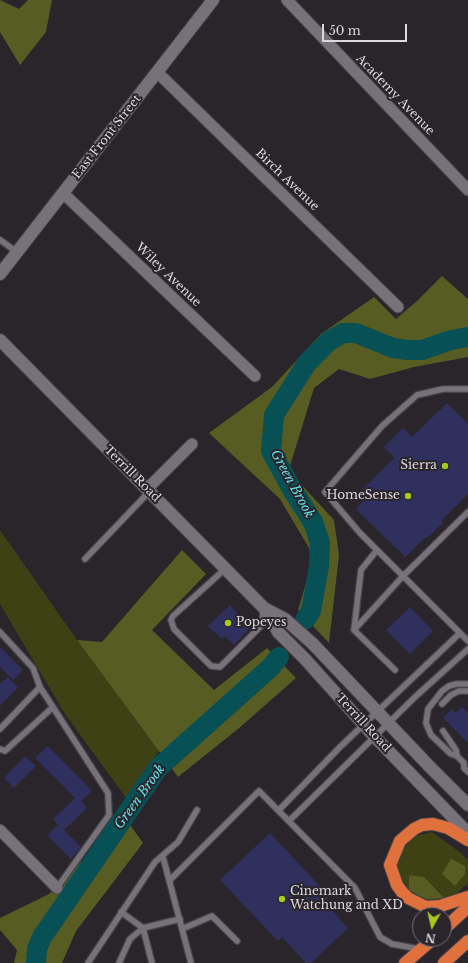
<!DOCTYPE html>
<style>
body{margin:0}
#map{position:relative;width:468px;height:963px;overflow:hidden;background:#2a252b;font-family:"Libre Baskerville",serif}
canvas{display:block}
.north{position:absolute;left:412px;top:907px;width:40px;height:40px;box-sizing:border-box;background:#2a252b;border:1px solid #716d72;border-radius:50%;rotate:188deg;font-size:11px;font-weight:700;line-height:16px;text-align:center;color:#dcd9dd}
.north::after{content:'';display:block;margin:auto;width:14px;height:18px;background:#a7c81f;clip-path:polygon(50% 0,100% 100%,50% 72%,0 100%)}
.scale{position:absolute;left:322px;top:24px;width:85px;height:18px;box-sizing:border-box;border:2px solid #dcd9dd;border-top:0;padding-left:5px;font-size:12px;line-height:14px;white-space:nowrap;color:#dcd9dd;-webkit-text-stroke:3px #2a252b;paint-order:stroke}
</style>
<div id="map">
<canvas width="468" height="963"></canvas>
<div class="north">N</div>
<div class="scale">50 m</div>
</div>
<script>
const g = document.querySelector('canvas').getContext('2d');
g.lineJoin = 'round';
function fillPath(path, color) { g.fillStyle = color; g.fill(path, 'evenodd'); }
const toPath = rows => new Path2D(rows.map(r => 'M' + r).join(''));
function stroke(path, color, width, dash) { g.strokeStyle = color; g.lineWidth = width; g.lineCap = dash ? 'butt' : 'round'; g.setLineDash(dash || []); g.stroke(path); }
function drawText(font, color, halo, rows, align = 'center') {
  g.font = font + ' "Libre Baskerville",serif'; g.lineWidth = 4; g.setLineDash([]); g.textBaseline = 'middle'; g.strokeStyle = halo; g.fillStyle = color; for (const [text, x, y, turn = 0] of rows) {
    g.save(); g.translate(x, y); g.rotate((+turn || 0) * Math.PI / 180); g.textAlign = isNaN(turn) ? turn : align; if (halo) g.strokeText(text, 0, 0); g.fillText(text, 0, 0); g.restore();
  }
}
fillPath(toPath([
 [0,530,77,640,159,751,127,799,65,714,0,604],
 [432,832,461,853,468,860,468,883,451,899,436,902,420,899,408,891,400,880,397,866,403,848,415,836]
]), '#3d4113');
fillPath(toPath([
 [0,0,19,9,28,0,52,0,46,32,20,65,0,32],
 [442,276,468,299,468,357,414,367,370,379,339,369,314,388,290,466,298,481,334,520,339,555,329,643,298,610,311,566,309,548,280,499,209,433,272,387,321,334,374,297,396,319,417,301],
 [182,550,206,574,152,630,214,690,267,648,296,678,238,729,178,777,77,640,102,642],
 [121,812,143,843,76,931,62,963,14,963,17,950,0,930,0,918,49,894,87,856],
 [451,859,465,866,465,874,455,886,442,874],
 [409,875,424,877,444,898,426,899,409,890]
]), '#575c22');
stroke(toPath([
 [305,620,311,611,319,566,320,543,313,522,293,491,271,451,274,415,307,363,329,341,343,333,356,333,393,348,408,350,422,350,451,340,468,337],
 [36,963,37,949,42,937,158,768,271,667,279,657]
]), '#075055', 20);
fillPath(toPath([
 [447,403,468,424,468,494,441,521,443,523,427,538,426,537,405,557,356,509,365,499,359,493,394,458,384,447,403,428,412,437],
 [230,605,250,628,234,645,225,636,222,639,208,626],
 [410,607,433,631,410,654,386,630],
 [0,647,23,670,13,680,0,667],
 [8,677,18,687,0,706,0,684],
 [462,707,468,713,468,743,443,718,452,709,456,713],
 [48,746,92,791,81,801,87,808,64,830,81,847,71,859,47,835,58,825,53,819,75,798,35,758],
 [25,756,36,766,14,788,4,778],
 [270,833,329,896,324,902,348,928,311,963,306,963,282,937,278,941,220,880]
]), '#30305e');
const lane = toPath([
 [0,240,17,252],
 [468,512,403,576,468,641],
 [377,550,361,570,354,630,395,670],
 [85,559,149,492],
 [225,569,173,616,171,620,174,629,211,666,220,667,262,625,263,613],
 [354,630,403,576,360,533,325,492,382,426,417,395,443,389,468,389],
 [0,632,33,668,40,687,0,729],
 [468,684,456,684,449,686,442,691,428,709,426,723,431,735,451,754,457,756,464,763,464,768,468,772],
 [40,687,108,793,109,815,57,888],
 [442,704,451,695,459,691,468,691],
 [443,731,456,750,457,756],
 [0,749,5,751,53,707],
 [279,810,341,746,460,633],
 [290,820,415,697,468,649],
 [163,857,191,963],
 [170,880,259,791,355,888,380,937,392,944,419,949],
 [121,912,143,928,152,963],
 [182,929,212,916,237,941],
 [88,963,155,862,178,842,197,810],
 [119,963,130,939,143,928,180,919]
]);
const street = toPath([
 [287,0,468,190],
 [157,72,398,307],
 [63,193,255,376],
 [147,489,192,444],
 [0,830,57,888]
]);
const secondary = toPath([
 [0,274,213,0],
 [0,340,264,608,278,632,305,659,374,736,468,833],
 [264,608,285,619,313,644,429,766,468,805]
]);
const highway = toPath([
 [468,840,448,828,433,824,422,825,414,829,400,841,390,865,397,885,402,892,408,898,426,907,440,906,468,897],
 [444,929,468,907],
 [405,963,433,939],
 [444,963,468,941]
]);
stroke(lane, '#474348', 8);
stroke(street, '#474348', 13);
stroke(secondary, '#474348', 14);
stroke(highway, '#474348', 14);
stroke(lane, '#777179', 5.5);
stroke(street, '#777179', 11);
stroke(secondary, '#777179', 12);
stroke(highway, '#e0713c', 12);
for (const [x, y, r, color] of [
 [445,466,4,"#a7c81f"],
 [408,496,4,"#a7c81f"],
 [228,623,4,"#a7c81f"],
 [282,899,4,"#a7c81f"]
]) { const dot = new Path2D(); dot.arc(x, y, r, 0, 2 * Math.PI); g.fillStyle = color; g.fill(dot); stroke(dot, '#2a252b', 1.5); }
drawText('12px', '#dcd9dd', '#2a252b', [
 ["Academy Avenue",395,95,46],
 ["East Front Street",107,137,-52],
 ["Birch Avenue",287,180,44],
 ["Wiley Avenue",168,275,44],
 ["Terrill Road",132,474,45],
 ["Terrill Road",363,723,47]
]);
drawText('12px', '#dcd9dd', '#2a252b', [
 ["Sierra",437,466],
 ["HomeSense",400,496],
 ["Popeyes",236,623,"left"],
 ["Cinemark",290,892,"left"],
 ["Watchung and XD",290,906,"left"]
], 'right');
drawText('italic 13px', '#64e0e9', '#2a252b', [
 ["Green Brook",292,484,61],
 ["Green Brook",140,797,-54]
]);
</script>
